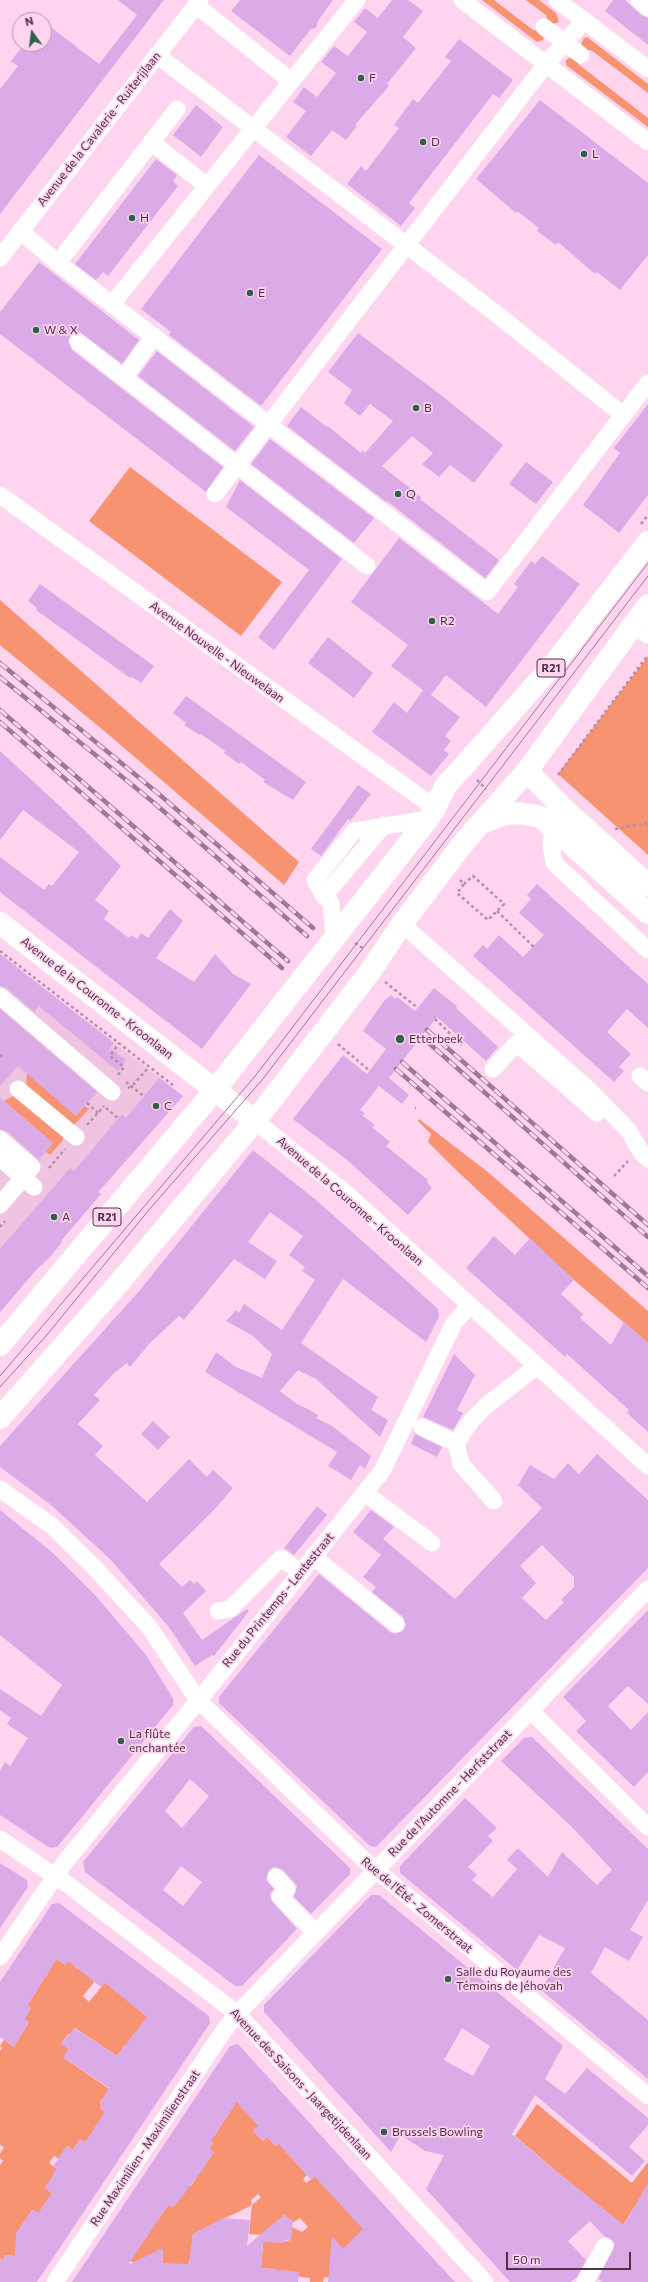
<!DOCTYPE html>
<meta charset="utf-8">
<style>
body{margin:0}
#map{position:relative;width:648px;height:2282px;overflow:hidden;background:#fed4ef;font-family:Commissioner,sans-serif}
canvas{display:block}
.north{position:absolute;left:12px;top:12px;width:40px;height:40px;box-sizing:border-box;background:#fed4ef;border:1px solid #b893ab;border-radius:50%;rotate:346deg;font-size:11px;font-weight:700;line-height:16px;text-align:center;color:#4e3245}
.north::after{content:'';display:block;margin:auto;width:14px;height:18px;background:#2d6247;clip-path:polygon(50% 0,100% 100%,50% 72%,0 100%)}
.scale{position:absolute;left:506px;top:2252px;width:125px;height:18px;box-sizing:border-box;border:2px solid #4e3245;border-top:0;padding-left:5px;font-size:12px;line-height:14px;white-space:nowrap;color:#4e3245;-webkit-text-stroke:3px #fed4ef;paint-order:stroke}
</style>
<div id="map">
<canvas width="648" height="2282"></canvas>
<div class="north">N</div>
<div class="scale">50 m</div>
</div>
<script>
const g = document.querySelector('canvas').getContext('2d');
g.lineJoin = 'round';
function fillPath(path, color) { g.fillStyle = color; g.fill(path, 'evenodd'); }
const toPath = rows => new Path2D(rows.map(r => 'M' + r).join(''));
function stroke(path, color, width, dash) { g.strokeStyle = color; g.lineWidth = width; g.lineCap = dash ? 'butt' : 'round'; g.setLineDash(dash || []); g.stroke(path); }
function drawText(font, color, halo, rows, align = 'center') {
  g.font = font + ' Commissioner,sans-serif'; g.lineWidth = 3.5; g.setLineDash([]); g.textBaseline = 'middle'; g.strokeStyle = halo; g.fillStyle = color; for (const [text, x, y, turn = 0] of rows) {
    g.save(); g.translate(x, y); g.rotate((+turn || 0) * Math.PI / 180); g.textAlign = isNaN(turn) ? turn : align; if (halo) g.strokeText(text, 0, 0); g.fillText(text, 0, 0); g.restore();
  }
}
fillPath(toPath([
 [0,954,183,1096,99,1192,101,1194,61,1240,51,1256,37,1269,0,1312]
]), '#f0c3e0');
fillPath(toPath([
 [482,0,494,0,533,30,541,31,544,36,543,40,537,42],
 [526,0,539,0,556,13,559,22,553,24,548,23,546,15],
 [587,37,648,84,648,93,591,50,584,51,581,44,584,38],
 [571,57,578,59,578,64,648,118,648,127,566,65,566,60],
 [130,467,282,582,241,636,89,521],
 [0,600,299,862,284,885,109,735,0,645],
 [648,656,648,855,558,774],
 [27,1073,76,1116,85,1106,89,1109,73,1126,26,1088],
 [13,1096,63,1134,63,1140,50,1155,46,1152,53,1143,4,1101],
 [419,1119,489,1173,648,1311,648,1343,574,1280,455,1169,428,1142,431,1134,418,1121],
 [55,1958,65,1965,70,1958,75,1961,73,1965,79,1970,85,1962,95,1970,93,1973,98,1977,83,1996,89,2002,107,1980,116,1988,115,1990,143,2010,142,2013,146,2016,149,2014,153,2017,155,2015,161,2020,164,2015,175,2024,171,2030,180,2038,174,2045,160,2036,144,2058,125,2045,117,2056,75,2028,70,2035,68,2034,61,2044,69,2049,64,2058,118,2095,114,2101,108,2097,105,2102,101,2100,100,2103,102,2105,100,2108,105,2112,102,2117,112,2124,108,2129,99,2123,86,2143,80,2139,73,2150,67,2146,63,2152,77,2161,72,2167,54,2156,49,2163,65,2175,63,2178,66,2180,62,2186,52,2179,45,2188,52,2193,51,2197,42,2207,44,2209,40,2214,32,2210,27,2218,32,2221,28,2225,24,2222,21,2227,27,2232,23,2239,32,2245,25,2255,15,2250,15,2256,5,2255,4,2259,0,2259,0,2165,3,2161,0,2158,0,2154,4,2147,0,2145,0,2051,2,2048,0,2046,4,2040,14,2047,15,2043,9,2039,14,2030,21,2035,29,2022,21,2017,27,2009,30,2010,31,2008,27,2006,42,1982,34,1976,38,1971,46,1977],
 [246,2098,239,2104,244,2110,263,2122,253,2131,263,2141,267,2137,276,2146,280,2142,292,2149,287,2153,307,2175,303,2179,306,2183,316,2176,355,2220,366,2226,330,2278,324,2277,323,2282,310,2282,310,2278,294,2276,274,2269,261,2268,264,2235,249,2234,252,2205,261,2197,258,2194,251,2200,252,2205,193,2234,192,2243,197,2259,190,2258,188,2266,162,2268,163,2248,147,2268,119,2270,134,2263,118,2253,169,2205,174,2207,189,2185,191,2186,195,2180,192,2178,214,2152,209,2149,213,2143,201,2135,215,2135,237,2100],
 [284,2215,294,2222,300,2218,308,2227,302,2232,292,2227,291,2240,280,2243,278,2240,279,2220],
 [537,2104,632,2183,648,2162,648,2185,622,2227,515,2136]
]), '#f89371');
fillPath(toPath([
 [118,0,164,0,0,214,0,89,18,66,11,61,22,47,21,44,44,44,44,22,99,64,137,15],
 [240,0,333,0,318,21,316,28,311,29,290,56,231,11],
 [392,0,408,0,423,11,403,37,416,48,387,84,389,86,355,125,357,126,346,140,332,130,311,156,286,137,306,111,293,102,304,87,317,97,336,73,321,62,334,46,348,56,367,32,354,22,365,8,378,18],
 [613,0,625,0,641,15,648,18,648,45,605,11],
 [459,39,513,80,499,98,493,94,409,203,415,208,401,226,347,184,361,166,366,171,399,128,394,125,413,99,418,103,451,61,445,57],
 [540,100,648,183,648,255,620,290,597,272,595,274,558,242,556,245,537,231,539,228,517,211,516,213,476,179],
 [196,105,223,127,201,157,173,135],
 [259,155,382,249,261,406,169,335,171,332,141,309],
 [156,159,177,175,173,181,178,186,108,276,103,272,96,280,75,264],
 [39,262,139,340,122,364,80,332,70,336,68,341,72,350,223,467,206,492,0,334,0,312],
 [358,333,441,395,503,445,474,483,450,465,439,477,422,464,433,453,412,436,382,466,421,497,420,499,499,560,485,578,387,501,386,502,287,426,301,407,327,427,328,426,361,453,362,450,365,453,393,421,370,404,360,416,344,403,352,390,328,372],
 [157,351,254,427,235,451,138,376],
 [648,404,648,495,619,533,583,505,620,453,614,448],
 [270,439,374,518,354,543,251,464],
 [526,462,553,482,536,504,509,484],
 [240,480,342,559,274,650,258,637,309,570,226,507],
 [399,538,498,614,518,587,514,584,531,561,535,564,542,556,580,584,486,707,446,675,431,695,460,717,445,736,451,741,444,750,449,754,431,776,372,732,394,702,407,713,423,690,391,666,408,645,351,602],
 [40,584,154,666,141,683,132,677,130,678,36,610,37,608,28,601],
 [328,637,373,673,354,698,308,663],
 [186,696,306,782,293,800,263,782,265,780,241,762,239,764,224,753,225,751,201,734,200,735,184,725,186,723,173,713],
 [0,751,62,808,121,866,95,900,109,911,104,919,129,938,131,935,137,939,141,933,148,938,170,909,183,921,156,958,194,982,215,954,233,974,251,984,202,1049,0,892,0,857,44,890,49,884,52,886,79,852,23,810,0,840],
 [358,785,371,794,350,821,348,819,321,856,311,849],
 [537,884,648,984,648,1028,627,1009,607,1032,631,1054,619,1067,624,1071,614,1082,473,956,483,945,487,949,499,935,523,957,544,935,519,913,531,899,527,895],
 [0,954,114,1043,103,1058,111,1049,126,1060,118,1071,39,1006,34,1012,7,988,0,986],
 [434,988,457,1006,456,1008,498,1047,486,1061,437,1017,389,1078,409,1095,402,1104,379,1086,360,1110,365,1113,363,1116,375,1125,372,1127,390,1142,386,1146,428,1180,427,1182,432,1188,408,1215,347,1160,293,1119,343,1055,367,1074,386,1049,363,1031,384,1001,391,995,395,999,397,997,415,1011],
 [0,1009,97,1092,76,1116,18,1066,0,1086],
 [159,1078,183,1096,98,1192,101,1194,61,1241,62,1242,51,1256,37,1269,0,1312,0,1249,70,1168,74,1171,122,1114,126,1118],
 [0,1098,53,1143,39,1160,7,1131,0,1129],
 [253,1150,316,1200,350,1230,438,1309,439,1317,426,1342,343,1279,301,1343,378,1397,371,1410,388,1420,380,1437,316,1379,298,1370,280,1391,297,1404,310,1410,318,1415,316,1418,332,1426,371,1456,365,1469,360,1465,351,1480,328,1466,337,1452,205,1372,216,1352,236,1367,262,1378,272,1354,253,1336,226,1321,236,1310,239,1313,244,1304,282,1330,315,1280,302,1271,305,1267,289,1255,303,1236,270,1212,248,1242,277,1261,265,1279,234,1259,184,1320,179,1316,150,1343,130,1367,127,1363,114,1373,94,1395,100,1400,78,1424,103,1446,95,1455,147,1502,189,1459,207,1477,213,1470,233,1488,214,1510,159,1564,182,1587,190,1580,194,1584,197,1581,206,1591,183,1613,202,1640,247,1609,249,1611,214,1656,212,1655,195,1666,168,1626,110,1559,51,1505,0,1467,0,1446,140,1290],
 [494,1236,515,1255,530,1238,574,1280,561,1294,583,1314,580,1318,611,1345,624,1322,648,1343,648,1432,627,1413,629,1410,567,1354,565,1357,466,1268],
 [454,1354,475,1375,457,1410,463,1413,453,1430,423,1417],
 [153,1421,170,1437,158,1450,141,1434],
 [415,1434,442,1447,437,1457,411,1444],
 [597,1454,648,1500,648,1568,376,1847,370,1846,219,1703,219,1697,319,1574,390,1632,395,1634,403,1631,406,1625,403,1617,372,1592,376,1587,363,1577,381,1555,353,1532,371,1510,394,1527,383,1539,455,1599,542,1508,518,1485,530,1465,554,1479,568,1463,579,1474],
 [542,1545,574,1577,574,1587,561,1600,564,1602,546,1620,522,1598,536,1583,520,1566],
 [317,1506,327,1515,294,1555,284,1548],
 [0,1510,53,1553,96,1596,146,1655,173,1698,173,1705,86,1812,57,1847,50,1848,0,1815,0,1771,5,1762,10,1766,28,1738,7,1724,11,1718,0,1710,0,1689,41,1716,62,1685,0,1635],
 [648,1610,648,1704,628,1686,608,1706,631,1730,648,1712,648,1772,634,1787,576,1731,586,1721,563,1697],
 [201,1726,350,1868,350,1874,311,1914,294,1897,297,1886,283,1870,274,1867,269,1870,266,1880,274,1889,270,1894,271,1900,297,1929,242,1986,235,1986,85,1872,83,1862,194,1727],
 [190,1779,209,1796,182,1828,165,1811],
 [181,1866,202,1882,183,1906,163,1890],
 [532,1737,648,1849,648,1900,630,1930,643,1937,629,1961,605,1947,591,1973,648,2020,648,2079,541,1990,565,1948,539,1935,517,1970,400,1873,400,1866,465,1798,497,1828,488,1836,493,1841,468,1867,477,1875,472,1880,493,1897,517,1869,507,1860,518,1848,548,1877,562,1852,597,1885,612,1870,572,1827,501,1761,524,1738],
 [0,1863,27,1880,28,1887,0,1928],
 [371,1895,379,1895,563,2046,545,2079,565,2094,587,2068,648,2118,648,2125,629,2147,645,2161,632,2176,535,2095,512,2134,567,2180,624,2225,648,2183,648,2282,603,2282,598,2279,615,2245,613,2241,604,2236,590,2221,568,2241,586,2260,577,2277,571,2282,510,2282,426,2189,444,2155,425,2151,401,2135,391,2152,264,2012,264,2005],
 [462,2028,490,2046,473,2076,444,2060],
 [59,1903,209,2016,210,2023,37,2282,0,2282,0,2259,4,2259,5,2255,15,2256,16,2233,32,2210,38,2213,52,2193,45,2188,57,2168,53,2166,67,2146,73,2150,80,2139,85,2142,105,2112,100,2108,102,2105,100,2103,109,2088,63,2057,69,2049,61,2044,74,2028,117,2056,147,2017,105,1983,101,1987,68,1961,65,1965,57,1959,27,2006,31,2008,25,2019,29,2022,14,2047,0,2037,0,1982,52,1904],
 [238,2044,404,2227,455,2282,328,2282,332,2236,343,2249,363,2229,315,2177,311,2180,278,2143,276,2146,267,2137,263,2141,253,2131,258,2126,237,2102,211,2141,213,2143,209,2149,214,2152,204,2168,174,2207,169,2205,165,2210,128,2265,163,2248,162,2263,189,2264,193,2234,223,2218,250,2220,247,2246,284,2215,293,2221,291,2240,286,2240,284,2243,263,2242,261,2268,299,2272,298,2282,72,2282,230,2046]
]), '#dbabe7');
stroke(toPath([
 [641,524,648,515],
 [558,775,648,655],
 [477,780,486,789],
 [615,829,648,823],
 [460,880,464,884,457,893,488,920,504,904,473,876,464,884],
 [497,911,536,949],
 [355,943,364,949],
 [0,951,174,1086],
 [385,982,418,1008],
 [435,1019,462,1045],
 [338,1044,370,1071],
 [0,1055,3,1057],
 [118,1075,124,1067,110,1056,119,1043],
 [126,1082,145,1097],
 [128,1088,132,1086,149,1067],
 [87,1103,98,1113],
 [106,1108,119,1119],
 [415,1108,416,1108],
 [87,1125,104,1106],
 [49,1168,65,1149],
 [614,1176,628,1161],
 [0,1227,5,1221]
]), '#b490a8', 2.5, [3, 3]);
stroke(toPath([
 [462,0,648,142],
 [557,0,648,69],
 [639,0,648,8],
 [196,5,291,81],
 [544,27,581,55],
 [157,55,494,312,623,415],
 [177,109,58,263,487,592,648,383],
 [151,142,207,186],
 [20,231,58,263],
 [0,258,200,0],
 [112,304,357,0],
 [78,342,367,566],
 [124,378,154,336],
 [215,494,546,64,584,21],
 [0,495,435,808],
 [632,625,648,635],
 [553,827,551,846,554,863,648,950],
 [324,896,384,825],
 [402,924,586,1087,629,1131,641,1152,648,1159],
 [334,938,331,903,324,896,315,880,354,831,428,819],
 [0,996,112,1092],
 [493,1069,517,1043,597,1113],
 [640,1076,648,1083],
 [18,1089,76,1137],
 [255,1121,348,1195,648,1466],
 [0,1139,32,1167,0,1205],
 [0,1158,34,1187],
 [422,1427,456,1443,461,1464,494,1501],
 [456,1443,472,1420,487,1405,537,1366],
 [0,1489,52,1526,94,1567,150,1628,198,1700,364,1860,648,2096],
 [365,1493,432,1543],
 [313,1556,396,1624],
 [218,1611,230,1609,281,1558,300,1572],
 [531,1711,648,1827],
 [0,1839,67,1884,226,2005,247,2024,485,2282],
 [276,1877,287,1889,280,1897,315,1932],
 [0,1957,65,1862,207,1690,382,1471,454,1323,470,1306],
 [55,2282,225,2029,236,2015,648,1589],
 [585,2282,605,2246]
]), '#fff', 17);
stroke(toPath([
 [527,771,564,809,648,885],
 [482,823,504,814,520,813,541,817,648,913],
 [0,923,255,1121],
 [0,1345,215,1090,428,819,435,808,445,787,554,664,648,542],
 [0,1418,118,1284,255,1121,369,973,402,924,465,841,527,771,648,605]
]), '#fff', 22);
stroke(toPath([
 [0,1376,256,1075,648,563],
 [0,1387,46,1336,148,1211,262,1080,648,576]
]), '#9d7a91', 1);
const rail = toPath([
 [0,663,160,795,313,928],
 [0,677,153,802,307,936],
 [0,710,288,961],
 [0,722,282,968],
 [427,1030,648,1225],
 [422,1037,648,1237],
 [402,1062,648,1276],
 [396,1069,648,1288]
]);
stroke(rail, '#9d7a91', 4.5);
stroke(rail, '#fed4ef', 3, [9]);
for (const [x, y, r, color] of [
 [361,78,4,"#2d6247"],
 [423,142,4,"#2d6247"],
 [584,154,4,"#2d6247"],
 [132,218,4,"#2d6247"],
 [250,293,4,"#2d6247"],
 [36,330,4,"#2d6247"],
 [416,408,4,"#2d6247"],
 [398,494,4,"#2d6247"],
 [432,621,4,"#2d6247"],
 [400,1039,5,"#2d6247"],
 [156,1106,4,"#2d6247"],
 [54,1217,4,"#2d6247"],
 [121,1741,4,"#2d6247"],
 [448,1979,4,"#2d6247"],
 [384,2132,4,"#2d6247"]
]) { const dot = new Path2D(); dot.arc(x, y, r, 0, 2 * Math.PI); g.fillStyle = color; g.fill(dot); stroke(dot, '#fed4ef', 1.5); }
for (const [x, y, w] of [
 [551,668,28],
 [107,1217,28]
]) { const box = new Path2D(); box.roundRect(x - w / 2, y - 9, w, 18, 3); g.fillStyle = '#fed4ef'; g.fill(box); stroke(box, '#4e3245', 1); }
drawText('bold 11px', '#4e3245', null, [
 ["R21",551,668],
 ["R21",107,1217]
]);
drawText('12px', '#4e3245', '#fed4ef', [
 ["F",369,78],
 ["D",431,142],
 ["L",592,154],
 ["H",140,218],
 ["E",258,293],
 ["W & X",44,330],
 ["B",424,408],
 ["Q",406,494],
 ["R2",440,621],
 ["Etterbeek",409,1039],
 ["C",164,1106],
 ["A",62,1217],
 ["La flûte",129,1734],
 ["enchantée",129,1748],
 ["Salle du Royaume des",456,1972],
 ["Témoins de Jéhovah",456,1986],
 ["Brussels Bowling",392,2132]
], 'left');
drawText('12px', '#4e3245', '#fed4ef', [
 ["Avenue de la Cavalerie - Ruiterijlaan",99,129,-52],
 ["Avenue Nouvelle - Nieuwelaan",217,652,36],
 ["Avenue de la Couronne - Kroonlaan",97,998,38],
 ["Avenue de la Couronne - Kroonlaan",350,1201,41],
 ["Rue du Printemps - Lentestraat",278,1600,-51],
 ["Rue de l'Automne - Herfststraat",450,1793,-46],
 ["Rue de l'Été - Zomerstraat",417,1905,40],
 ["Avenue des Saisons - Jaargetijdenlaan",301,2084,47],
 ["Rue Maximilien - Maximilienstraat",145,2148,-56]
]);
</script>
